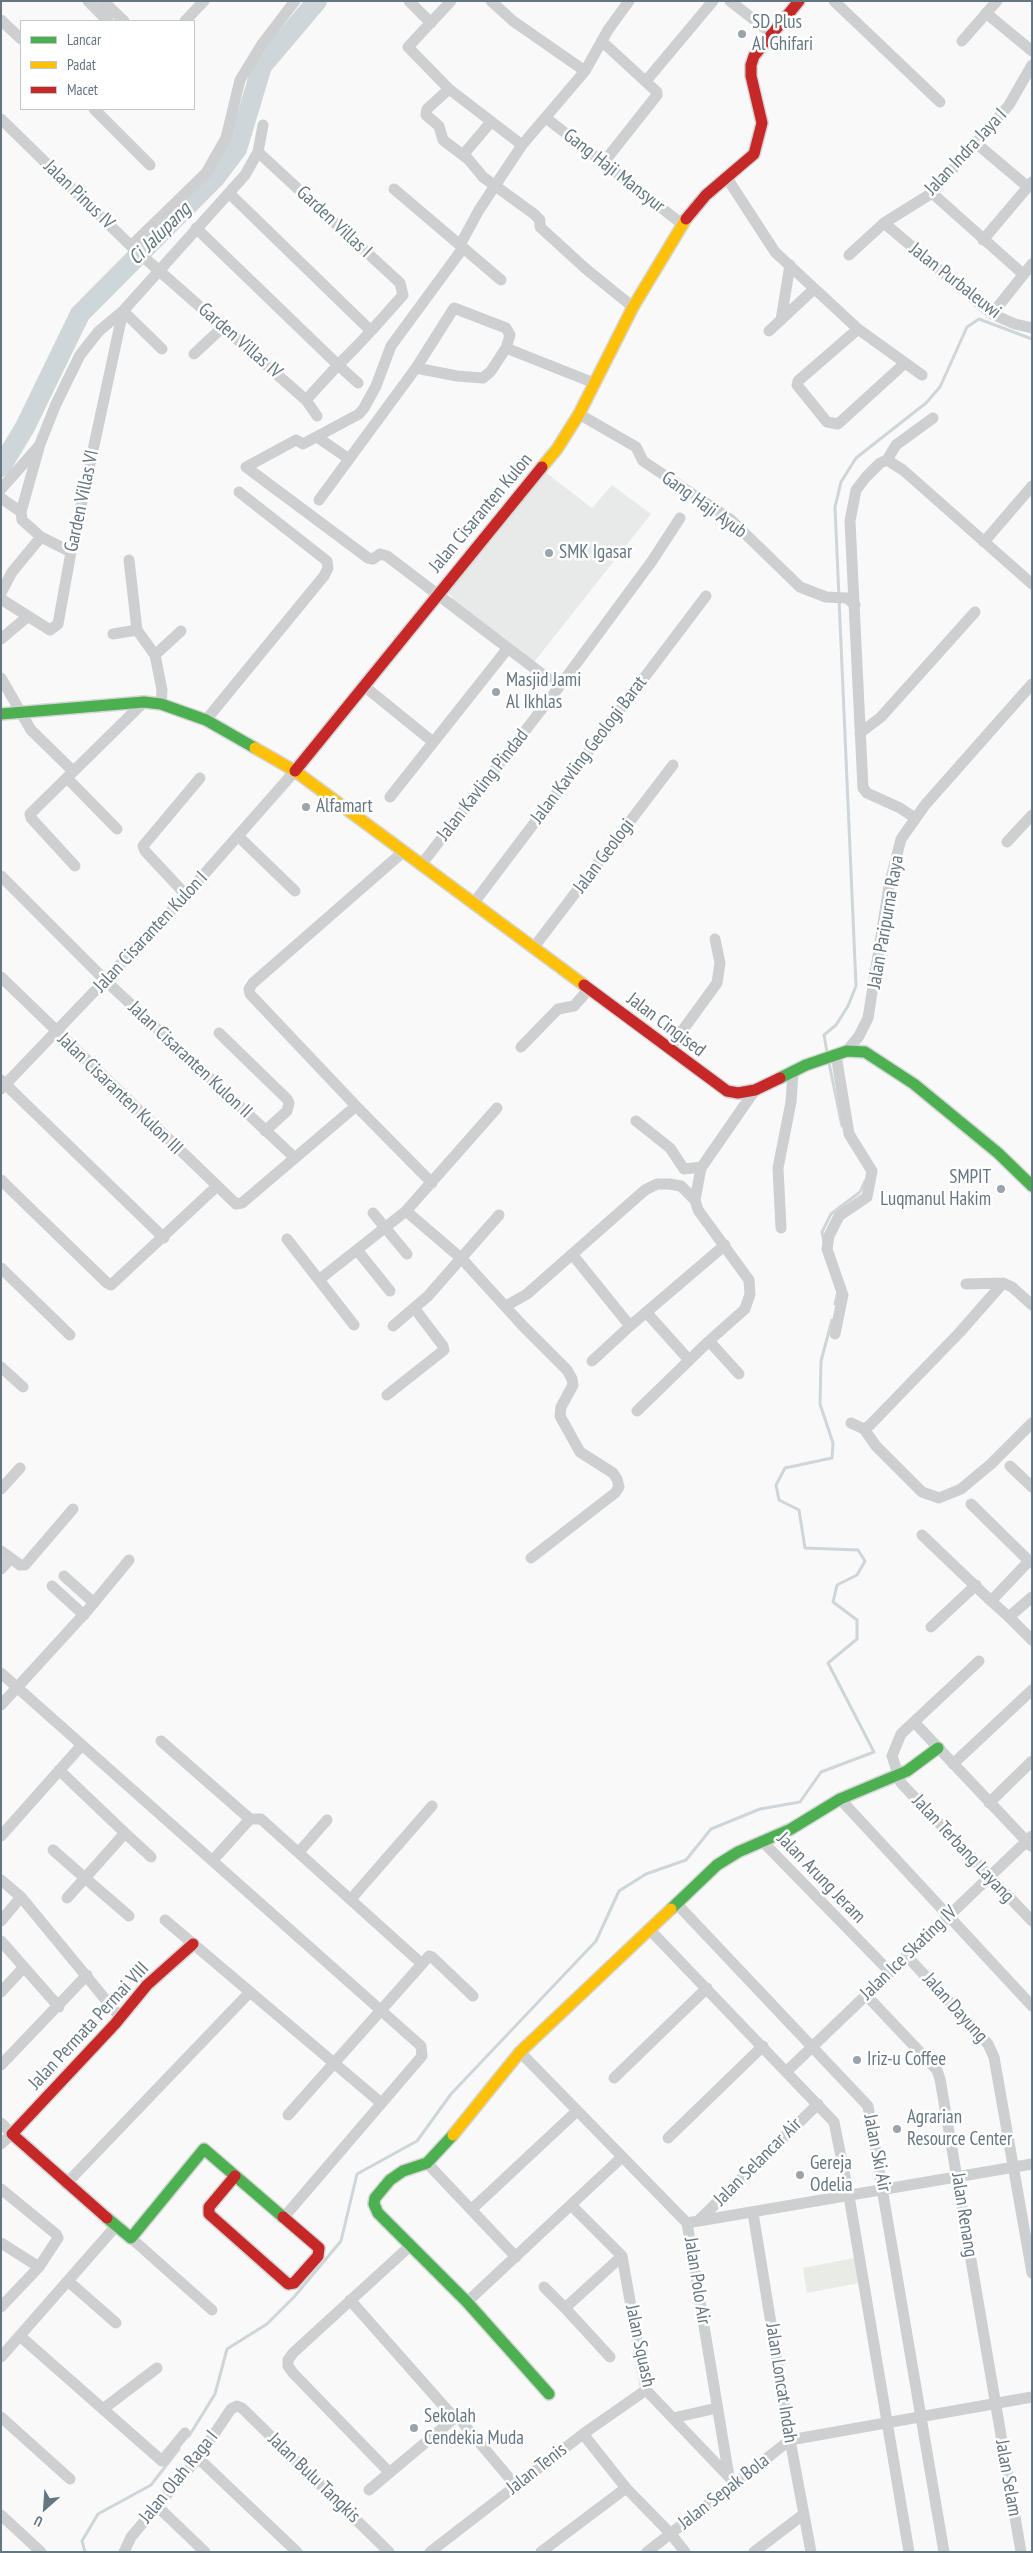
<!DOCTYPE html>
<style>
body{margin:0}
#map{position:relative;width:1033px;height:2553px;overflow:hidden;background:#f9f9f9;font-family:"PT Sans Narrow",sans-serif}
canvas{display:block}
.frame{position:absolute;inset:0;border:2px solid #657683;pointer-events:none}
.legend{position:absolute;left:20px;top:20px;width:175px;height:90px;box-sizing:border-box;background:#fff;border:1px solid #c1c8cd;margin:0;padding:6px 9px;list-style:none;font-size:15px;color:#657683}
.legend li{display:flex;align-items:center;gap:10px;height:25px}
.legend b{width:25px;border:1px solid #c1c8cd}
.north{position:absolute;left:20px;top:2483px;width:50px;height:50px;-webkit-text-stroke:4px #fff;paint-order:stroke;rotate:206deg;font-size:14px;font-weight:700;line-height:20px;text-align:center;color:#657683}
.north::after{content:'';display:block;margin:auto;width:18px;height:22px;background:#657683;clip-path:polygon(50% 0,100% 100%,50% 72%,0 100%)}
</style>
<div id="map">
<canvas width="1033" height="2553"></canvas>
<div class="frame"></div>
<ul class="legend">
<li><b style="height:6px;background:#4caf50"></b>Lancar</li>
<li><b style="height:6px;background:#ffc107"></b>Padat</li>
<li><b style="height:6px;background:#c62828"></b>Macet</li>
</ul>
<div class="north">U</div>
</div>
<script>
const g = document.querySelector('canvas').getContext('2d');
g.lineJoin = 'round';
function fillPath(path, color) { g.fillStyle = color; g.fill(path, 'evenodd'); }
const toPath = rows => new Path2D(rows.map(r => 'M' + r).join(''));
function stroke(path, color, width, dash) { g.strokeStyle = color; g.lineWidth = width; g.lineCap = dash ? 'butt' : 'round'; g.setLineDash(dash || []); g.stroke(path); }
function drawText(font, color, halo, rows, align = 'center') {
  g.font = font + ' "PT Sans Narrow",sans-serif'; g.lineWidth = 5; g.setLineDash([]); g.textBaseline = 'middle'; g.strokeStyle = halo; g.fillStyle = color; for (const [text, x, y, turn = 0] of rows) {
    g.save(); g.translate(x, y); g.rotate((+turn || 0) * Math.PI / 180); g.textAlign = isNaN(turn) ? turn : align; if (halo) g.strokeText(text, 0, 0); g.fillText(text, 0, 0); g.restore();
  }
}
fillPath(toPath([
 [545,472,592,508,612,485,651,514,531,666,448,603,453,597,446,592]
]), '#e8e9e9');
fillPath(toPath([
 [854,2258,859,2283,807,2293,803,2268]
]), '#e8ebe6');
stroke(toPath([
 [827,1052,824,1035,836,1025,848,1006,856,986,835,507,841,482,856,458,926,403,940,387,967,327,979,319,1032,339],
 [829,1063,842,1126],
 [824,1242,822,1232,831,1214,860,1192,865,1181],
 [835,1304,838,1291],
 [189,2436,215,2394,227,2349,267,2324,294,2297,341,2241,357,2174,417,2141,451,2094,596,1941,619,1891,646,1874,686,1860,711,1829,760,1809,800,1802,821,1772,874,1752,828,1663,857,1639,857,1620,833,1602,837,1585,857,1575,865,1561,858,1550,805,1548,799,1510,779,1500,776,1485,785,1468,832,1458,833,1443,820,1404,821,1361,832,1320],
 [85,2552,82,2541,98,2514,151,2485,179,2449]
]), '#ced6d9', 3);
stroke(toPath([
 [1,467,25,427,80,314,215,178,237,149,262,66,317,1]
]), '#ced6d9', 20);
const fast = toPath([
 [1,714,144,702,161,704,206,720,255,748],
 [780,1078,806,1065,847,1051,865,1052,914,1084,998,1153,1032,1186],
 [671,1909,717,1865,738,1852,791,1829,840,1799,907,1771,938,1748],
 [453,2135,427,2163,403,2171,390,2180,375,2198,374,2204,378,2213,467,2302,549,2394],
 [107,2218,131,2238,204,2149,283,2217]
]);
const slow = toPath([
 [542,467,557,449,579,414,633,307,686,219],
 [255,748,295,771,584,985],
 [453,2135,520,2052,671,1909]
]);
const jam = toPath([
 [686,219,706,195,754,154,762,123,751,76,751,65,754,56,799,1],
 [295,771,542,467],
 [584,985,727,1091,738,1093,755,1090,780,1078],
 [235,2176,209,2207,209,2214,288,2284,294,2283,318,2256,319,2248,283,2217],
 [107,2218,12,2134,115,2024,147,1985,193,1944]
]);
stroke(fast, '#d5d6d7', 14);
stroke(slow, '#d5d6d7', 14);
stroke(jam, '#d5d6d7', 14);
stroke(toPath([
 [88,1,108,21],
 [103,1,124,21],
 [409,1,431,23],
 [451,1,408,47,449,89,427,109,426,115,439,126,443,140,468,159,483,177,534,214,540,220,540,227,586,269,633,307],
 [491,1,513,21,585,71],
 [730,1,771,33],
 [834,1,940,102],
 [986,13,1032,51],
 [1,20,21,39],
 [185,21,204,1],
 [962,41,997,1],
 [646,81,713,1],
 [449,89,522,145],
 [94,109,150,165],
 [546,118,682,224],
 [1,119,131,246,306,400,317,416],
 [977,144,1028,187],
 [258,152,400,283,403,295,371,331],
 [463,155,490,123],
 [604,162,657,95,657,92,607,46],
 [727,178,775,252,858,329,922,375],
 [394,189,501,280],
 [932,193,1023,274],
 [884,223,992,314,1015,324,1032,328],
 [196,228,338,365,356,347,371,331,230,194],
 [983,240,1032,182],
 [460,245,479,210,522,145,585,71,608,30,629,1],
 [131,246,206,173,226,138,240,80,262,44,295,1],
 [463,248,391,346,376,386,364,408,359,414,303,444,296,440,246,467,368,558,373,559,380,554,387,556,559,687],
 [849,255,884,223,932,193,1009,105,1032,65],
 [123,311,162,349],
 [992,314,1032,264],
 [781,320,790,265],
 [858,329,798,381,797,385,827,422,838,424,905,363],
 [769,331,814,289],
 [194,354,224,326],
 [416,368,454,308,506,328,510,335,506,348],
 [306,400,338,365,358,383],
 [579,414,636,447,643,461,730,519,800,587,826,597,847,598,855,605],
 [317,437,349,459],
 [887,460,903,470,1032,584],
 [1,489,39,446],
 [1,498,21,512],
 [319,500,416,368,457,376,483,378,491,371,506,348,594,383],
 [984,542,1032,486],
 [71,552,41,537,22,520,21,512,40,444,56,404,80,355,99,331,123,311,245,175,258,152,263,125],
 [129,560,137,630],
 [1,593,12,572,41,537],
 [1,599,50,630,58,624,71,552,123,311],
 [113,634,137,630,155,655,162,690,161,704],
 [1,639,27,617],
 [155,655,181,631],
 [1,678,31,730,73,771],
 [364,686,433,742],
 [206,720,324,576,328,568,327,561,239,492],
 [860,733,881,717,975,612],
 [67,778,117,829],
 [390,797,508,648],
 [915,818,900,808,867,793,863,788,850,521,856,490,866,477,880,463,887,460,896,445,933,418],
 [239,837,295,891],
 [1007,842,1032,815],
 [403,852,253,983,249,989,250,994,356,1106,432,1183],
 [421,865,559,687,652,561,680,518],
 [75,866,31,818,30,814,144,702],
 [1,876,106,981,295,1158],
 [186,895,145,851,143,846,200,778],
 [473,904,706,596],
 [534,947,673,765],
 [1,977,236,1204,242,1203,356,1106],
 [219,1033,287,1099,289,1103,287,1111,265,1131],
 [521,1047,558,1009,574,1006,589,989],
 [669,1049,717,983,720,963,715,939],
 [847,1051,859,1036,868,1018,889,886,901,839,925,805,1032,684],
 [1,1080,164,1238],
 [1,1089,177,905,295,771],
 [636,1121,670,1148,684,1169,702,1167],
 [1,1180,107,1283,111,1285,216,1187],
 [406,1211,462,1259,523,1326,567,1370,572,1379,573,1385,561,1407,560,1416,580,1452,613,1473,617,1479,619,1487,615,1493,531,1558],
 [373,1213,407,1254],
 [781,1228,778,1168,791,1102,793,1072],
 [287,1239,354,1325],
 [357,1250,390,1291],
 [572,1254,630,1326,725,1245],
 [1,1268,70,1335],
 [320,1279,406,1211,497,1108],
 [966,1284,1003,1283,1012,1287,1032,1305],
 [506,1306,527,1294,645,1190,657,1184,669,1184,681,1186,695,1200],
 [646,1312,689,1360],
 [393,1326,428,1296,499,1215],
 [835,1334,843,1295,827,1249,829,1236,839,1216,867,1197,872,1171,849,1134,836,1055],
 [592,1361,630,1326],
 [1,1367,23,1387],
 [739,1374,709,1341,745,1309,750,1294,749,1280,698,1210,695,1200,701,1168,755,1090],
 [387,1395,444,1350,443,1346,415,1309],
 [637,1411,709,1341],
 [851,1423,864,1429,870,1425,960,1332,1003,1283],
 [864,1429,876,1446,922,1492,939,1498,961,1489,991,1464,1032,1423],
 [1010,1466,1032,1487],
 [1,1489,20,1468],
 [971,1504,1029,1561],
 [922,1535,991,1601,1029,1561,1032,1563],
 [1,1551,20,1565,25,1565,73,1509],
 [1,1569,11,1558],
 [64,1576,94,1603],
 [52,1586,84,1615],
 [991,1601,1009,1617,1032,1597],
 [1009,1617,1032,1640],
 [931,1627,976,1585],
 [979,1661,901,1734,892,1756,901,1783,1032,1921],
 [1,1673,421,2046,422,2056,285,2216],
 [1,1705,87,1611,129,1560],
 [914,1722,1031,1846],
 [161,1741,250,1819],
 [953,1764,1032,1690],
 [59,1770,125,1833,85,1878,129,1916],
 [840,1799,1032,2006],
 [989,1803,1032,1761],
 [125,1833,151,1857],
 [1,1836,81,1746],
 [762,1841,889,1971],
 [53,1850,85,1878,67,1898],
 [299,1852,327,1820],
 [213,1860,250,1819,261,1819,422,1964,429,1956,432,1957,473,1996],
 [1,1880,21,1897,120,2017],
 [351,1899,432,1806],
 [676,1903,868,2106,944,2552],
 [165,1920,380,2102],
 [1,1921,21,1897],
 [649,1929,834,2122,849,2196,909,2552],
 [1,1941,59,2007],
 [906,1955,988,2044,994,2057,1032,2273],
 [1,1992,24,1967],
 [866,1995,937,2070,940,2079,1021,2552],
 [520,2052,687,2223,729,2477,734,2484],
 [1,2065,87,1975],
 [787,2071,1032,1836],
 [614,2078,707,1988],
 [288,2115,422,1964],
 [1,2123,12,2134,1,2144],
 [668,2138,763,2046],
 [427,2163,516,2257],
 [66,2184,250,1992],
 [1,2189,56,2234,58,2238,39,2267,1,2307],
 [571,2205,622,2256,646,2390,729,2477],
 [472,2209,577,2111],
 [753,2213,790,2440,811,2552],
 [699,2220,818,2104],
 [687,2223,1032,2164],
 [131,2238,212,2310],
 [1,2243,39,2267],
 [68,2281,116,2323],
 [544,2287,565,2308],
 [350,2300,449,2412,457,2416,516,2486],
 [467,2302,622,2157],
 [20,2336,162,2461,185,2433],
 [1,2357,116,2226],
 [610,2357,565,2308,622,2256],
 [103,2409,157,2368],
 [1,2417,70,2479],
 [673,2418,717,2408],
 [583,2434,626,2488,671,2534,685,2552],
 [198,2458,297,2552],
 [389,2472,293,2373,288,2366,288,2360,293,2353,410,2246],
 [369,2490,457,2416],
 [157,2506,205,2552],
 [1,2515,41,2552],
 [124,2552,131,2537,198,2458,231,2409,237,2406,242,2408,389,2552],
 [430,2552,583,2434,646,2390],
 [541,2552,626,2488],
 [647,2552,790,2440,1032,2397],
 [754,2552,804,2514]
]), '#cecfd0', 11);
stroke(fast, '#4caf50', 11);
stroke(slow, '#ffc107', 11);
stroke(jam, '#c62828', 11);
for (const [x, y, r, color] of [
 [742,34,5,"#99a4ac"],
 [549,553,5,"#99a4ac"],
 [496,692,5,"#99a4ac"],
 [306,807,5,"#99a4ac"],
 [1001,1189,5,"#99a4ac"],
 [857,2060,5,"#99a4ac"],
 [897,2129,5,"#99a4ac"],
 [800,2175,5,"#99a4ac"],
 [414,2428,5,"#99a4ac"]
]) { const dot = new Path2D(); dot.arc(x, y, r, 0, 2 * Math.PI); g.fillStyle = color; g.fill(dot); stroke(dot, '#fff', 2); }
drawText('19px', '#657683', '#fff', [
 ["SD Plus",752,23],
 ["Al Ghifari",752,45],
 ["SMK Igasar",559,553],
 ["Masjid Jami",506,681],
 ["Al Ikhlas",506,703],
 ["Alfamart",316,807],
 ["SMPIT",991,1178,"right"],
 ["Luqmanul Hakim",991,1200,"right"],
 ["Iriz-u Coffee",867,2060],
 ["Agrarian",907,2118],
 ["Resource Center",907,2140],
 ["Gereja",810,2164],
 ["Odelia",810,2186],
 ["Sekolah",424,2417],
 ["Cendekia Muda",424,2439]
], 'left');
drawText('19px', '#657683', '#fff', [
 ["Jalan Indra Jaya I",966,152,-47],
 ["Gang Haji Mansyur",614,171,38],
 ["Jalan Pinus IV",79,195,44],
 ["Garden Villas I",334,222,43],
 ["Jalan Purbaleuwi",955,281,38],
 ["Garden Villas IV",240,341,41],
 ["Garden Villas VI",82,501,-78],
 ["Gang Haji Ayub",704,505,36],
 ["Jalan Cisaranten Kulon",481,513,-50],
 ["Jalan Kavling Geologi Barat",589,750,-53],
 ["Jalan Kavling Pindad",483,785,-52],
 ["Jalan Geologi",604,856,-53],
 ["Jalan Paripurna Raya",886,922,-80],
 ["Jalan Cisaranten Kulon I",151,932,-47],
 ["Jalan Cingised",666,1025,37],
 ["Jalan Cisaranten Kulon II",190,1060,43],
 ["Jalan Cisaranten Kulon III",120,1094,44],
 ["Jalan Terbang Layang",963,1849,47],
 ["Jalan Arung Jeram",821,1878,46],
 ["Jalan Ice Skating IV",909,1953,-44],
 ["Jalan Dayung",955,2008,48],
 ["Jalan Permata Permai VIII",89,2026,-47],
 ["Jalan Ski Air",877,2153,79],
 ["Jalan Selancar Air",758,2162,-45],
 ["Jalan Renang",964,2215,81],
 ["Jalan Polo Air",697,2281,81],
 ["Jalan Squash",640,2346,78],
 ["Jalan Loncat Indah",781,2383,81],
 ["Jalan Tenis",537,2469,-38],
 ["Jalan Olah Raga I",179,2477,-51],
 ["Jalan Bulu Tangkis",314,2478,44],
 ["Jalan Selam",1008,2478,80],
 ["Jalan Sepak Bola",724,2492,-38]
]);
drawText('italic 20px', '#60757c', '#fff', [
 ["Ci Jalupang",160,234,-45]
]);
</script>
